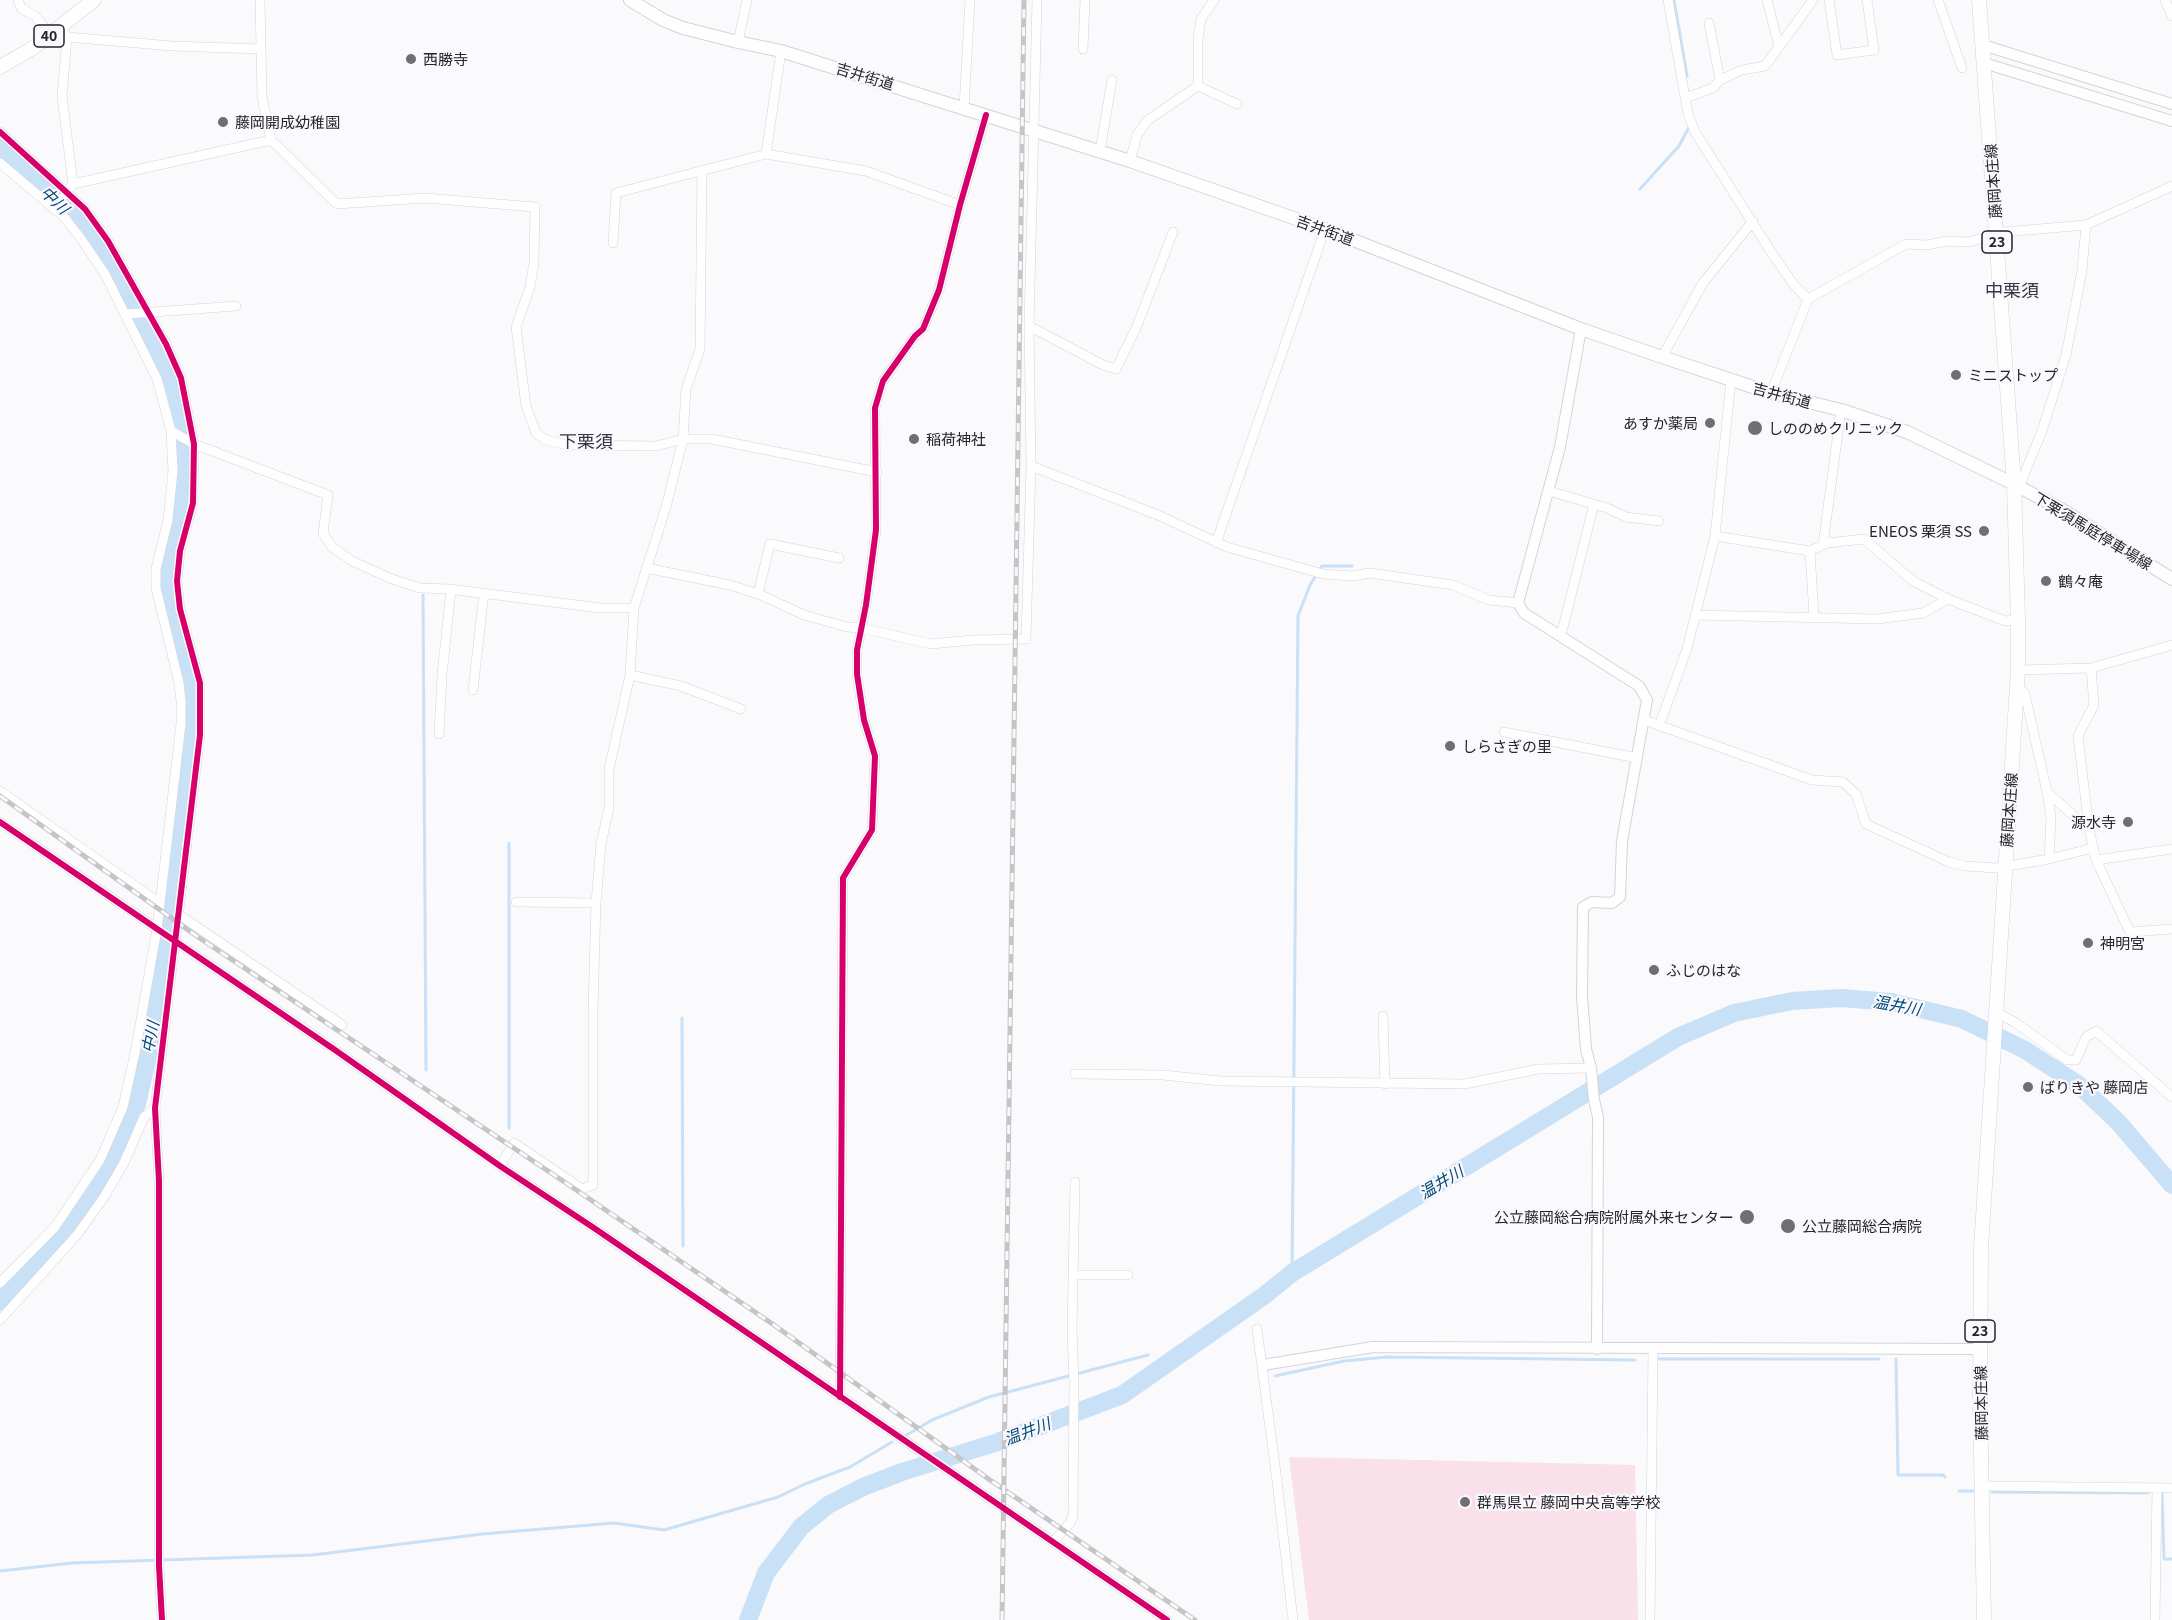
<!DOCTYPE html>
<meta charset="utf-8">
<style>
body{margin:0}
canvas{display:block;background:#faf9fb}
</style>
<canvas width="2172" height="1620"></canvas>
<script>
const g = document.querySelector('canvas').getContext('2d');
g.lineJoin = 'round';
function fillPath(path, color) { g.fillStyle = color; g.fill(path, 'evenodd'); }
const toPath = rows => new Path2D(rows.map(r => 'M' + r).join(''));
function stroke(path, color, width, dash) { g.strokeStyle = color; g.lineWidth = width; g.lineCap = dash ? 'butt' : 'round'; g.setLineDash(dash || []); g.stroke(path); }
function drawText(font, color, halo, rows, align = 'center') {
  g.font = font + ' Georgia,"Noto Sans JP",serif'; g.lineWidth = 4.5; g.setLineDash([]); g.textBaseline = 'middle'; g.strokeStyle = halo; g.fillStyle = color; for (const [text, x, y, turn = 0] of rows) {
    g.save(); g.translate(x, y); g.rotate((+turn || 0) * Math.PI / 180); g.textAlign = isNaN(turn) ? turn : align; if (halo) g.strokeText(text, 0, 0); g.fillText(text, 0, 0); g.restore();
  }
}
fillPath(toPath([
 [1289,1457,1635,1465,1638,1620,1309,1620]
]), '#f9e0e9');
stroke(toPath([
 [1674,0,1687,76],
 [1640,189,1679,146,1688,129],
 [423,595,426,1070],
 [509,843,509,1128],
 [682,1018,683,1246],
 [1292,1273,1298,616,1310,585,1322,566,1352,566],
 [1657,1359,1879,1359],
 [1896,1359,1898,1475,1943,1475,1945,1477],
 [1275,1376,1344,1361,1387,1357,1635,1360],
 [905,1436,932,1420,989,1397,1148,1355],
 [1959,1491,1974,1491],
 [1992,1492,2148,1493],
 [2162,1493,2164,1559,2172,1559],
 [0,1571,72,1563,313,1555,482,1534,614,1523,664,1530,778,1497,805,1484,850,1467,892,1442]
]), '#c9e1f7', 3);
stroke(toPath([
 [0,147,42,184,91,234,117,274,158,349,173,384,183,423,183,482,171,553,167,600,189,676,190,716,161,977,149,1050,137,1104,91,1198,67,1228,0,1302],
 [748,1620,766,1573,801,1527,828,1505,863,1487,902,1472,998,1442,1122,1395,1265,1295,1292,1273,1678,1037,1734,1013,1792,1001,1841,998,1891,1002,1962,1019,2025,1050,2079,1085,2118,1122,2172,1185]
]), '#c9e1f7', 18);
const minor = toPath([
 [18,0,21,8,35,16,51,35],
 [260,0,262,97,271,140,337,204,425,198,535,207,534,263,530,287,516,327,526,406,536,433,546,440,567,445,656,446,683,439,712,439,877,472],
 [1668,0,1688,114,1695,132,1773,255,1794,285,1808,299],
 [1767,0,1779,47],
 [1829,0,1837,55,1874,50,1867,0],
 [1938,0,1962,68],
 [2165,0,2172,16],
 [1709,23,1720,80],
 [67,37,172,46,261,49],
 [738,42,747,0],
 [1083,49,1085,0],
 [1198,86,1237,104],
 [1685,98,1713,88,1720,80,1742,70,1765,66,1813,0],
 [964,108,970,0],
 [0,132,85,209,108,241,166,344,181,378,194,444,193,503,180,551,177,581,180,609,200,683,200,735,155,1108,159,1181,159,1566,162,1620],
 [1100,151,1112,80],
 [766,154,781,51],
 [1130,161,1137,135,1148,120,1198,86,1198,39,1201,19,1214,0],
 [0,163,64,217,79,236,105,274,157,379,171,431,173,471,168,520,156,569,156,588,179,683,181,701,181,724,157,929,135,1053,123,1107,100,1160,55,1227,0,1283],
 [73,184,271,140],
 [54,209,73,184,62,96,67,37,65,33],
 [613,243,616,193,766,154,866,171,960,205],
 [126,314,236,306],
 [1029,326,1103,365,1116,369,1137,326,1173,232],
 [1662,357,1703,283,1753,221],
 [1771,393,1808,299,1906,244,1927,245,1947,241,1969,242,2004,232,2086,225,2172,186],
 [171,431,194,444,328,495,323,533,332,547,352,561,392,579,420,588,449,589,600,608,634,608],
 [1031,466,1158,515,1227,547,1323,574,1353,576,1370,573,1453,585,1489,600,1518,603],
 [2019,487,2042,431,2066,355,2082,270,2086,225],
 [1549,491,1607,508,1626,517,1659,521],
 [1715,536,1810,551,1827,543,1864,539,1913,581,1948,599],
 [1216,543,1325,229],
 [1823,545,1841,410],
 [1810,551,1814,617],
 [646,568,730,585,761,595,804,615,847,627,861,628,931,644,972,640,1026,639,1031,466,1029,326,1037,0],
 [758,594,770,544,839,558],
 [1695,615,1877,619,1923,613,1948,599,2005,621,2018,620],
 [1561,635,1594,504],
 [2091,668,2094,705,2078,736,2089,829,2096,860,2130,932,2172,929],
 [2018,670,2091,668,2172,645],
 [630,675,681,686,741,709],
 [2017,684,2025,694,2047,792,2051,817,2049,859],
 [473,690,484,593],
 [1644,720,1812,780,1843,782,1856,794,1866,824,1949,862,1966,866,1996,868,2049,859,2093,848],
 [1659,726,1687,649,1715,536,1731,380],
 [1504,732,1637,758],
 [439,734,442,675,451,589],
 [0,791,158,902],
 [2047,792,2089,829],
 [0,822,335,1050,500,1166,594,1228,1167,1620],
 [2096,860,2172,849],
 [516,902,596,903],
 [178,914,342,1025],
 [1996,1012,2016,1023,2067,1060,2076,1060,2086,1037,2096,1031,2172,1097],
 [1383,1016,1385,1084],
 [1075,1074,1163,1075,1220,1081,1465,1084,1538,1069,1591,1068],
 [500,1166,514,1143,582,1189,593,1185,593,1011,596,903,601,844,609,808,609,769,630,675,634,608,666,507,683,439,686,389,700,349,702,171],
 [1074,1275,1128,1275],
 [0,1320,77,1235,104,1197,124,1163,144,1117,155,1108],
 [1257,1329,1277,1481,1293,1620],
 [840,1397,843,878,872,830,875,756,864,720,857,674,857,650,866,605,876,530,875,408,883,381,915,336,923,329,939,290,960,205,986,115],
 [1983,1486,2172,1488],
 [1053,1542,1070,1523,1073,1516,1074,1382,1072,1330,1075,1182],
 [1650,1620,1653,1349],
 [2155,1620,2157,1488]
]);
const tertiary = toPath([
 [1983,45,2172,104],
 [1984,63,2172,121],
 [1581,329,1560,447,1518,603,1524,613,1639,686,1647,700,1622,841,1620,897,1612,903,1592,902,1583,907,1582,996,1586,1049,1591,1068,1594,1100,1598,1117,1597,1349],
 [1263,1365,1373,1347,1980,1349]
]);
const secondary = toPath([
 [630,0,663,20,683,28,738,42,781,51,1130,161,1325,229,1581,329,1662,357,1771,393,1841,410,1907,432,2014,484,2066,512,2172,579]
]);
const primary = toPath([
 [1979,0,2014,484,2018,620,2018,670,1981,1248,1980,1396,1984,1620],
 [0,67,33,48,94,0]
]);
stroke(minor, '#d5d3d8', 10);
stroke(tertiary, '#d5d3d8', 12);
stroke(secondary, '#d5d3d8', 14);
stroke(primary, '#d5d3d8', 15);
stroke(minor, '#fefefe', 9);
stroke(tertiary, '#fefefe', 10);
stroke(secondary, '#fefefe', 12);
stroke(primary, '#fefefe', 14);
const rail = toPath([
 [0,796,198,937,566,1183,774,1325,990,1480,1195,1620],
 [1002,1620,1024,0]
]);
stroke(rail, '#c5c5c6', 5);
stroke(rail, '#f9f8fc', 3, [9]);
stroke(toPath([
 [0,132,85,209,108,241,166,344,181,378,194,444,193,503,180,551,177,581,180,609,200,683,200,735,155,1108,159,1181,159,1566,162,1620],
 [0,822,335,1050,500,1166,594,1228,1167,1620],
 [840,1397,843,878,872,830,875,756,864,720,857,674,857,650,866,605,876,530,875,408,883,381,915,336,923,329,939,290,960,205,986,115]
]), '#d6006c', 6);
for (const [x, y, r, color] of [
 [411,59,6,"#706e74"],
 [223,122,6,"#706e74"],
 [1956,375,6,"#706e74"],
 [1710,423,6,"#706e74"],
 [1755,428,8,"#706e74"],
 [914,439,6,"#706e74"],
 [1984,531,6,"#706e74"],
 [2046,581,6,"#706e74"],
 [1450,746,6,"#706e74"],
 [2128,822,6,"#706e74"],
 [2088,943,6,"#706e74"],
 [1654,970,6,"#706e74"],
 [2028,1087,6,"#706e74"],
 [1747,1217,8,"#706e74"],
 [1788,1226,8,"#706e74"],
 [1465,1502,6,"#706e74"]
]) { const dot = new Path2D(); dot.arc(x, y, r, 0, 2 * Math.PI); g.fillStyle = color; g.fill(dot); stroke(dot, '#f9f8fc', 2); }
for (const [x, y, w] of [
 [49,36,30],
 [1997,242,30],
 [1980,1331,30]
]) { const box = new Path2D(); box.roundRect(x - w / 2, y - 11, w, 22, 4.5); g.fillStyle = '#f9f8fc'; g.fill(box); stroke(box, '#26232b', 1.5); }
drawText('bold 14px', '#26232b', null, [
 ["40",49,36],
 ["23",1997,242],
 ["23",1980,1331]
]);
drawText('15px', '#26232b', '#f9f8fc', [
 ["西勝寺",423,59],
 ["藤岡開成幼稚園",235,122],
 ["ミニストップ",1968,375],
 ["あすか薬局",1698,423,"right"],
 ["しののめクリニック",1768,428],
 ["稲荷神社",926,439],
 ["ENEOS 栗須 SS",1972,531,"right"],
 ["鶴々庵",2058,581],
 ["しらさぎの里",1462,746],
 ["源水寺",2116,822,"right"],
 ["神明宮",2100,943],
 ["ふじのはな",1666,970],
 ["ばりきや 藤岡店",2040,1087],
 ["公立藤岡総合病院附属外来センター",1734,1217,"right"],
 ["公立藤岡総合病院",1802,1226],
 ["群馬県立 藤岡中央高等学校",1477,1502]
], 'left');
drawText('15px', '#26232b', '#f9f8fc', [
 ["吉井街道",865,76,17],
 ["藤岡本庄線",1993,181,-94],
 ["吉井街道",1325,230,20],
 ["吉井街道",1782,395,15],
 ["下栗須馬庭停車場線",2093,531,31],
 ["藤岡本庄線",2009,810,-86],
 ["藤岡本庄線",1981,1403,-91]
]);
drawText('italic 16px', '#004a77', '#f9f8fc', [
 ["中川",55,200,44],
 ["温井川",1897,1005,10],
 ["中川",150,1037,-79],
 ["温井川",1441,1182,-31],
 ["温井川",1027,1431,-21]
]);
drawText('18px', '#383343', '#f9f8fc', [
 ["中栗須",2012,290],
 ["下栗須",586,441]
]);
</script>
